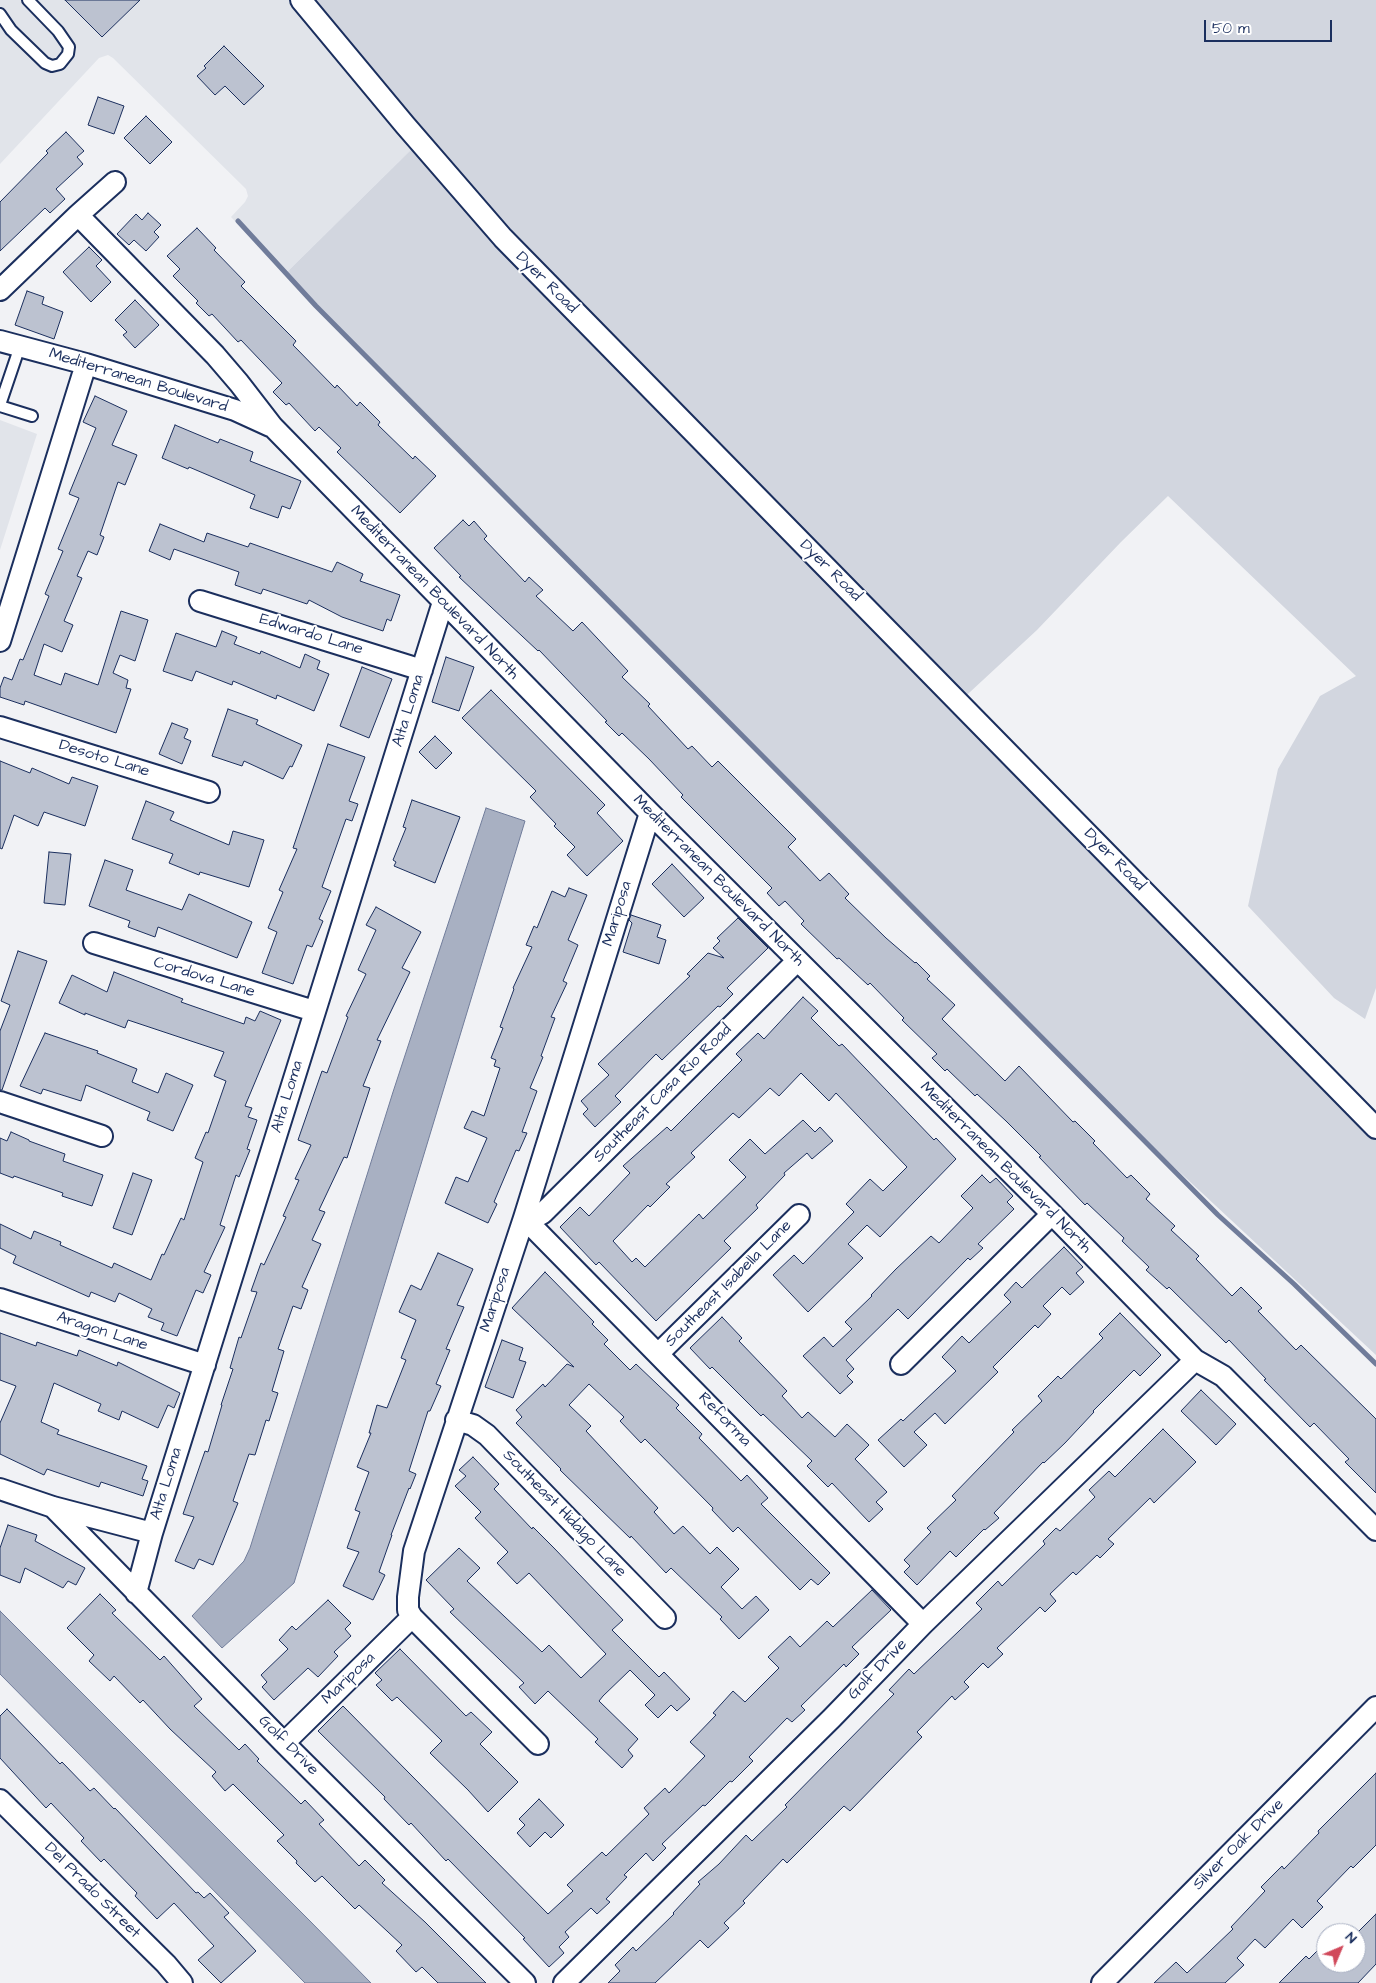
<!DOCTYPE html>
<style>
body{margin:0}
#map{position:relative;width:1376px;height:1983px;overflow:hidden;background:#f1f2f5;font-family:"Architects Daughter",sans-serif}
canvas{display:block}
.north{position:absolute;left:1316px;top:1923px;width:50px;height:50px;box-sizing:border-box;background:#fff;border:1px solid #a4acbf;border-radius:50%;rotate:45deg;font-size:14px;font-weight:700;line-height:20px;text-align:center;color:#1b2f5e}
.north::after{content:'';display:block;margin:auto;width:18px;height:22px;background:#d1495b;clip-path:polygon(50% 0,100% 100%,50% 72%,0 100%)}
.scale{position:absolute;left:1204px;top:20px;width:128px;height:22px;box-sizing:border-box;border:2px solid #1b2f5e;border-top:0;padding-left:6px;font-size:15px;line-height:18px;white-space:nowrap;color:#1b2f5e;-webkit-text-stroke:4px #fff;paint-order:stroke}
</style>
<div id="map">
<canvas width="1376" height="1983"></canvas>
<div class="north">N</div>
<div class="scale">50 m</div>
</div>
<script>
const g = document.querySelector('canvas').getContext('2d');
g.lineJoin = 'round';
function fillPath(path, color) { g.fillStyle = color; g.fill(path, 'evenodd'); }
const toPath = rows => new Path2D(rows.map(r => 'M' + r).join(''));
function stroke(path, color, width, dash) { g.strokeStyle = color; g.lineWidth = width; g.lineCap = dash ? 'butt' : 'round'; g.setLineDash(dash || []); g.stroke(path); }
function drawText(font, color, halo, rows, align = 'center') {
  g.font = font + ' "Architects Daughter",sans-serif'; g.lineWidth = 4; g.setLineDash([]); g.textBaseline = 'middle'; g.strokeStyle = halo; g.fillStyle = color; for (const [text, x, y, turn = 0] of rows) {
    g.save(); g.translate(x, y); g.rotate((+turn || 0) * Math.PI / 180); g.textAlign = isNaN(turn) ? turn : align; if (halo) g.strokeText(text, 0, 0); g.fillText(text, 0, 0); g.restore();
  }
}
fillPath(toPath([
 [0,0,303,0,422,139,286,273,231,217,245,202,248,196,246,189,113,58,108,55,99,58,0,164],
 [0,420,37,434,0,550]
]), '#e1e4ea');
fillPath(toPath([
 [303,0,1376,0,1376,988,1365,1019,1334,998,1248,906,1278,769,1320,696,1356,676,1168,496,1121,542,1037,630,956,705,1376,1122,1376,1355,1143,1138,286,273,422,139]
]), '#d2d6df');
const water = toPath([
 [486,808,525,821,294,1583,222,1648,192,1616,244,1561,250,1548,393,1092,486,808],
 [0,1611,309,1920,371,1983,305,1983,0,1674,0,1611]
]);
fillPath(water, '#a8b0c2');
stroke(water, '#707c9a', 1);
stroke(toPath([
 [238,221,316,306,1218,1215,1294,1284,1376,1364]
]), '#707c9a', 5);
const building = toPath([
 [65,0,140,0,102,37,65,0],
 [224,46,264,86,244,105,225,86,215,95,197,76,206,68,204,66,224,46],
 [98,97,124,106,114,134,88,125,98,97],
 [146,116,172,142,150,164,124,138,146,116],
 [66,132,84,151,77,157,83,164,56,189,65,199,50,213,45,208,0,251,0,202,48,153,46,151,66,132],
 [148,213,161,225,154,232,159,237,146,251,134,240,129,245,117,234,136,214,142,220,148,213],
 [197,228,216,248,214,250,245,282,241,286,296,341,293,345,335,388,337,385,357,406,360,402,380,422,378,425,413,459,415,456,436,476,400,513,337,452,341,448,319,427,315,431,289,403,286,405,273,392,282,383,241,340,238,342,212,314,209,316,196,303,198,301,173,276,180,269,167,256,197,228],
 [89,247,102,260,96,266,111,282,91,302,63,272,89,247],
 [27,291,44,297,42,304,63,312,54,339,15,325,27,291],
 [135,300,159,325,135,348,123,335,127,332,115,320,135,300],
 [95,396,127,411,112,445,137,455,125,485,118,482,100,535,104,537,97,555,88,551,77,576,82,578,64,621,73,625,62,652,44,644,34,675,61,685,65,673,98,685,121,611,148,620,135,661,120,655,113,673,128,680,126,688,131,689,116,733,25,701,24,705,0,697,0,688,4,677,12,680,20,659,23,660,49,596,45,594,63,551,58,549,79,498,69,494,96,428,83,422,95,396],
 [175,425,218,443,220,439,253,452,250,461,301,481,290,509,282,506,278,518,250,508,255,495,189,467,188,469,162,458,175,425],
 [463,520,469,526,474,521,487,536,484,539,525,582,529,577,543,590,536,596,573,631,582,622,628,671,622,677,650,704,648,706,688,749,692,746,712,767,718,761,796,839,788,847,820,881,829,873,849,894,845,898,886,938,915,963,916,962,930,976,927,979,955,1005,942,1019,1005,1081,1019,1066,1073,1122,1075,1121,1095,1141,1093,1143,1127,1178,1131,1175,1150,1194,1146,1199,1175,1226,1171,1230,1199,1256,1196,1259,1232,1296,1241,1287,1262,1308,1258,1311,1296,1350,1301,1345,1376,1419,1376,1493,1345,1462,1349,1459,1314,1423,1310,1427,1264,1380,1266,1379,1229,1340,1226,1343,1169,1287,1167,1289,1146,1270,1149,1267,1122,1241,1124,1238,1087,1203,1085,1205,1039,1157,1041,1156,1006,1121,977,1094,975,1096,947,1069,945,1071,932,1058,937,1054,902,1020,904,1018,870,983,868,985,839,958,837,959,801,924,804,921,785,901,779,906,767,893,772,888,681,797,683,795,649,759,622,733,619,736,605,722,607,721,539,650,538,651,459,577,461,576,434,548,463,520],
 [160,524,204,542,207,533,248,547,250,543,332,572,337,562,363,574,360,581,400,595,391,621,387,619,383,631,342,617,309,600,307,604,263,589,261,594,235,585,239,572,174,549,170,560,149,551,160,524],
 [222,631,237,637,234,644,260,654,261,651,300,668,305,654,320,661,317,669,329,674,314,711,277,695,276,699,233,681,232,685,196,671,192,681,163,671,176,633,216,647,222,631],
 [446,657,474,667,459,711,432,702,446,657],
 [362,667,392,679,369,738,340,726,362,667],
 [491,690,605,805,597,813,623,841,587,876,567,855,575,847,554,826,556,824,530,797,536,791,462,718,491,690],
 [228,709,258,720,256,724,302,745,292,767,290,766,283,779,244,761,242,766,212,756,228,709],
 [172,723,188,729,184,738,191,741,182,764,159,754,172,723],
 [435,736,452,753,436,769,419,752,435,736],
 [328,744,365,757,349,801,358,804,352,821,346,819,322,887,331,891,319,919,323,921,312,947,307,945,293,984,262,973,277,932,268,928,283,892,279,890,297,849,293,848,328,744],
 [0,761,30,773,32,768,69,784,72,777,98,786,85,826,44,812,38,826,14,815,2,849,0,848,0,761],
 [412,800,460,817,435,883,394,866,396,862,393,860,406,828,403,827,412,800],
 [146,801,174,812,170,820,229,845,233,831,264,840,249,887,200,872,199,875,169,863,173,854,132,839,146,801],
 [49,852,71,854,65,905,44,903,49,852],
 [105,860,133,870,126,890,182,910,189,894,252,922,237,958,158,927,155,937,128,927,130,921,89,906,105,860],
 [672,864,704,898,684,917,652,884,672,864],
 [569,888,587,895,568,940,578,945,563,981,567,983,551,1017,555,1018,541,1056,543,1057,530,1088,537,1091,522,1132,527,1133,519,1151,516,1150,494,1202,497,1204,488,1223,445,1203,456,1177,468,1182,487,1138,464,1128,472,1111,484,1116,500,1068,494,1066,496,1060,491,1058,503,1028,500,1027,514,989,513,988,532,947,526,945,534,926,537,928,552,891,565,897,569,888],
 [376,907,421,932,402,968,410,972,377,1040,381,1041,363,1086,370,1088,347,1158,344,1157,319,1210,325,1212,312,1240,321,1244,302,1287,308,1290,301,1309,293,1306,278,1349,284,1351,272,1391,278,1393,269,1421,266,1420,255,1455,249,1454,233,1501,238,1503,213,1565,199,1559,194,1569,175,1561,194,1517,183,1514,205,1451,208,1452,222,1405,221,1405,233,1369,230,1368,239,1337,241,1338,257,1292,251,1291,261,1263,264,1265,286,1217,283,1216,299,1180,295,1179,311,1145,298,1140,322,1071,327,1073,348,1017,346,1016,366,974,358,970,376,930,366,925,376,907],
 [631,915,661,925,657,937,666,940,659,964,623,952,632,923,629,920,631,915],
 [738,918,768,948,727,988,733,994,720,1007,718,1006,662,1060,656,1054,615,1096,621,1102,595,1127,583,1114,588,1109,581,1101,609,1075,598,1064,690,976,687,974,708,953,724,958,713,948,720,941,717,938,738,918],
 [18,951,47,961,2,1090,0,1090,0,1031,10,1005,1,1001,18,951],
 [114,972,183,999,181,1002,244,1024,246,1017,255,1021,260,1011,281,1020,245,1106,252,1108,248,1117,257,1120,247,1149,250,1150,239,1177,236,1175,220,1225,225,1227,204,1272,211,1275,203,1293,196,1290,177,1336,161,1330,164,1323,148,1317,152,1309,119,1293,115,1302,91,1292,89,1297,13,1263,16,1256,0,1248,0,1224,31,1239,34,1231,61,1242,60,1245,112,1268,114,1263,151,1280,162,1254,164,1255,181,1218,184,1220,203,1162,195,1158,206,1132,208,1133,226,1081,214,1076,224,1052,128,1020,125,1028,85,1013,85,1015,59,1003,72,975,107,992,114,972],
 [803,997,818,1011,811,1018,839,1046,842,1044,934,1140,936,1138,956,1159,880,1237,867,1225,848,1244,863,1258,808,1312,773,1275,794,1255,803,1264,854,1212,846,1204,870,1179,883,1191,907,1167,836,1093,829,1101,801,1073,779,1096,770,1088,739,1118,733,1113,691,1153,695,1157,666,1184,670,1187,650,1207,648,1205,613,1241,632,1262,636,1258,645,1267,699,1214,703,1219,746,1177,729,1160,750,1139,765,1154,803,1120,815,1132,820,1127,833,1141,812,1159,807,1153,784,1173,785,1175,756,1205,758,1208,724,1241,731,1248,656,1321,599,1262,596,1265,560,1227,580,1207,589,1216,630,1173,623,1166,667,1127,671,1131,742,1060,736,1054,758,1033,764,1039,803,997],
 [45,1033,98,1051,97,1053,137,1069,132,1082,158,1093,166,1073,193,1085,173,1131,147,1120,150,1112,86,1085,81,1101,43,1089,41,1094,20,1086,45,1033],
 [11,1132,29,1140,29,1141,65,1154,63,1161,103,1175,92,1206,62,1196,63,1193,14,1176,13,1178,0,1173,0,1138,7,1141,11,1132],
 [133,1173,152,1180,132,1235,113,1228,133,1173],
 [982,1175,990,1183,996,1178,1013,1196,1007,1202,1014,1209,978,1244,983,1248,970,1260,968,1258,908,1319,898,1309,846,1360,854,1369,847,1376,853,1382,840,1394,803,1356,824,1337,833,1347,852,1329,845,1322,872,1296,871,1295,896,1269,931,1236,939,1243,973,1208,961,1196,982,1175],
 [1064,1247,1083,1267,1076,1273,1084,1282,1070,1295,1062,1287,1043,1306,1051,1314,1038,1328,1035,1325,993,1367,998,1372,945,1424,935,1413,914,1432,927,1445,904,1467,878,1440,901,1419,903,1421,956,1371,942,1357,962,1336,969,1343,1011,1302,1004,1295,1016,1282,1022,1288,1064,1247],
 [438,1253,473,1269,457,1305,464,1307,446,1349,450,1350,436,1384,441,1386,430,1411,428,1411,409,1471,416,1474,410,1489,409,1488,391,1535,392,1535,379,1572,385,1575,373,1600,343,1586,359,1552,347,1548,360,1512,355,1510,369,1472,357,1467,371,1433,369,1433,377,1405,387,1408,406,1360,401,1358,416,1320,399,1312,411,1285,421,1290,438,1253],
 [545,1272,594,1322,592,1324,608,1340,604,1344,630,1370,636,1364,679,1405,676,1408,702,1434,699,1438,741,1481,747,1475,768,1498,761,1504,830,1573,818,1585,811,1579,800,1590,738,1527,733,1532,712,1510,713,1508,645,1439,641,1443,620,1421,624,1417,589,1384,569,1405,591,1426,586,1431,658,1508,654,1512,674,1534,683,1526,710,1554,717,1547,739,1569,721,1587,742,1609,756,1596,769,1610,739,1639,720,1619,722,1617,671,1568,666,1573,631,1536,630,1538,560,1470,561,1469,516,1423,522,1417,516,1410,543,1384,545,1387,567,1364,574,1367,512,1308,545,1272],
 [1120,1313,1161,1355,1140,1376,1134,1370,1093,1411,1094,1412,1065,1443,1044,1463,1043,1462,994,1513,999,1518,985,1530,984,1529,956,1557,950,1551,917,1585,904,1572,910,1566,904,1560,931,1532,927,1528,956,1500,952,1496,1014,1432,1012,1430,1042,1401,1038,1396,1058,1376,1061,1379,1103,1338,1099,1334,1120,1313],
 [722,1317,742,1338,739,1341,787,1391,782,1396,802,1418,808,1412,835,1437,847,1424,869,1445,855,1459,887,1492,876,1502,883,1509,869,1522,832,1483,828,1487,807,1466,812,1461,763,1414,761,1416,712,1367,710,1369,690,1348,722,1317],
 [0,1333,36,1346,37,1342,77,1356,79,1350,117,1366,118,1362,180,1393,174,1408,168,1405,158,1428,122,1411,119,1420,98,1411,101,1404,54,1383,41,1422,59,1430,57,1434,147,1466,142,1479,148,1481,143,1496,101,1482,99,1487,47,1469,44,1475,0,1454,0,1423,16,1386,0,1380,0,1333],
 [502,1340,523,1348,519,1360,526,1362,513,1398,485,1387,502,1340],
 [1201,1390,1236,1424,1216,1445,1181,1411,1201,1390],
 [1163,1429,1196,1462,1154,1503,1150,1498,1108,1539,1114,1544,1100,1558,1097,1555,1076,1575,1073,1572,1050,1594,1056,1601,1045,1612,1040,1607,997,1648,1003,1654,988,1668,983,1663,964,1682,969,1687,955,1700,952,1696,917,1732,922,1737,850,1811,844,1806,787,1863,783,1859,743,1901,745,1903,724,1923,729,1928,708,1948,700,1940,655,1983,608,1983,620,1971,615,1965,633,1947,636,1951,674,1914,673,1913,700,1884,698,1882,719,1864,746,1835,752,1841,787,1807,785,1805,894,1694,889,1690,909,1669,914,1674,982,1609,976,1603,998,1581,1002,1586,1045,1544,1043,1541,1056,1528,1060,1531,1095,1497,1089,1490,1109,1471,1115,1477,1163,1429],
 [473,1457,499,1484,494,1489,532,1529,533,1527,554,1548,623,1620,612,1630,659,1677,664,1672,690,1699,677,1711,671,1705,658,1718,645,1705,655,1695,630,1670,603,1696,599,1701,638,1739,628,1750,633,1756,622,1768,595,1742,598,1739,548,1691,535,1704,519,1687,524,1683,450,1612,454,1609,426,1580,459,1548,480,1568,467,1581,542,1652,549,1645,581,1678,606,1654,529,1573,517,1584,497,1563,508,1552,475,1518,481,1512,455,1486,466,1476,459,1470,473,1457],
 [8,1525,37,1535,35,1541,85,1568,76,1585,68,1581,63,1588,25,1568,20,1583,0,1575,0,1548,8,1525],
 [872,1590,891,1610,852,1647,859,1654,846,1667,844,1664,801,1706,805,1710,792,1722,787,1718,749,1757,753,1761,732,1782,730,1781,705,1806,703,1805,662,1844,666,1848,653,1861,646,1853,624,1875,627,1877,606,1899,610,1902,597,1914,591,1908,565,1932,569,1937,559,1947,564,1953,549,1967,523,1939,525,1938,448,1859,446,1861,411,1823,409,1825,384,1799,385,1797,318,1731,343,1706,548,1914,573,1891,567,1885,602,1852,606,1856,649,1814,644,1808,665,1788,669,1793,705,1756,690,1742,716,1715,713,1713,733,1691,745,1702,779,1668,768,1657,790,1636,800,1647,827,1621,833,1627,872,1590],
 [100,1594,116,1610,112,1613,160,1660,164,1656,202,1699,194,1706,239,1750,245,1744,259,1759,257,1761,301,1804,305,1800,324,1820,319,1824,359,1866,365,1860,385,1880,382,1883,425,1922,486,1983,438,1983,422,1967,416,1972,396,1951,402,1945,359,1905,355,1909,322,1876,315,1882,296,1863,297,1861,277,1841,284,1835,233,1784,225,1791,212,1776,216,1772,170,1729,143,1700,140,1703,114,1676,110,1681,89,1661,94,1655,67,1628,100,1594],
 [328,1600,351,1623,345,1629,351,1636,334,1652,338,1656,318,1677,308,1668,274,1700,262,1687,267,1682,261,1675,288,1649,279,1640,292,1626,296,1630,328,1600],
 [400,1649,466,1716,471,1712,492,1732,480,1744,518,1782,488,1812,468,1790,430,1753,442,1741,397,1697,392,1701,376,1685,382,1680,375,1673,400,1649],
 [7,1709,60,1764,62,1762,90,1791,94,1788,114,1809,115,1808,196,1893,198,1892,204,1898,210,1893,229,1913,224,1917,256,1951,221,1983,198,1960,214,1946,174,1903,157,1919,135,1896,137,1893,104,1859,101,1862,81,1841,84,1838,51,1803,46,1808,0,1758,0,1716,7,1709],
 [1376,1773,1376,1845,1353,1868,1351,1866,1317,1901,1323,1907,1302,1928,1293,1919,1265,1948,1255,1939,1237,1958,1244,1965,1225,1983,1154,1983,1176,1962,1187,1973,1233,1929,1231,1927,1265,1891,1261,1887,1282,1866,1284,1869,1319,1833,1318,1831,1376,1773],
 [539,1799,564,1825,551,1838,545,1832,530,1847,517,1833,525,1825,519,1819,539,1799],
 [1376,1914,1376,1964,1358,1983,1279,1983,1306,1956,1309,1959,1326,1942,1326,1963,1356,1963,1356,1934,1376,1914]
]);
fillPath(building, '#bcc2d0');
stroke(building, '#1b2f5e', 1);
const lane = toPath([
 [0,14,11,30,45,63,52,66,60,64,68,54,69,47,58,31,28,0],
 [0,405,20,346],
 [0,406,32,416]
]);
const street = toPath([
 [301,0,405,125,503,238,1376,1128],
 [78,215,215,355,239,383,273,427,650,813,1052,1214,1195,1360,1223,1376,1376,1530],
 [0,290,78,215,115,182],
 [0,341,86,364,235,410,270,426],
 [200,601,422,670],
 [0,641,86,364],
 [0,727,209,792],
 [94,943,314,1011],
 [0,1102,102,1136],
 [524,1218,923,1624],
 [524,1218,536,1217,543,1213,797,961],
 [0,1299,205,1365],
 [658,1354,799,1215],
 [901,1364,1052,1214],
 [456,1420,473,1425,487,1435,665,1618],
 [0,1489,53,1507,152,1533],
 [53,1507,284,1743,525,1983],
 [136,1593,152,1533,443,602],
 [412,1617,538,1744],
 [284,1743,412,1617,408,1610,408,1597,414,1551,524,1218,650,813],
 [0,1800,166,1964,182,1983],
 [564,1983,832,1718,923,1624,1195,1360],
 [1102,1983,1376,1707]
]);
stroke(lane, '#1b2f5e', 14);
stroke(street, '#1b2f5e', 24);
stroke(lane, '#fff', 10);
stroke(street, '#fff', 20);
drawText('16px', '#1b2f5e', '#fff', [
 ["Dyer Road",546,283,45],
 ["Mediterranean Boulevard",138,381,17],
 ["Dyer Road",830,571,45],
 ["Mediterranean Boulevard North",434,593,46],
 ["Edwardo Lane",311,635,17],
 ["Alta Loma",409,711,-73],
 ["Desoto Lane",104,759,17],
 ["Dyer Road",1114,860,46],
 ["Mediterranean Boulevard North",718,881,45],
 ["Mariposa",618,914,-73],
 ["Cordova Lane",204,978,17],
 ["Southeast Casa Rio Road",663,1094,-45],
 ["Alta Loma",288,1097,-73],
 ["Mediterranean Boulevard North",1005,1168,45],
 ["Southeast Isabella Lane",729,1284,-45],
 ["Mariposa",496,1300,-72],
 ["Aragon Lane",102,1332,18],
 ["Reforma",724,1420,46],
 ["Alta Loma",167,1484,-73],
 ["Southeast Hidalgo Lane",564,1514,46],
 ["Golf Drive",878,1670,-46],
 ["Mariposa",349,1679,-44],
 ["Golf Drive",288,1746,45],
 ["Silver Oak Drive",1239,1845,-45],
 ["Del Prado Street",92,1891,45]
]);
</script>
